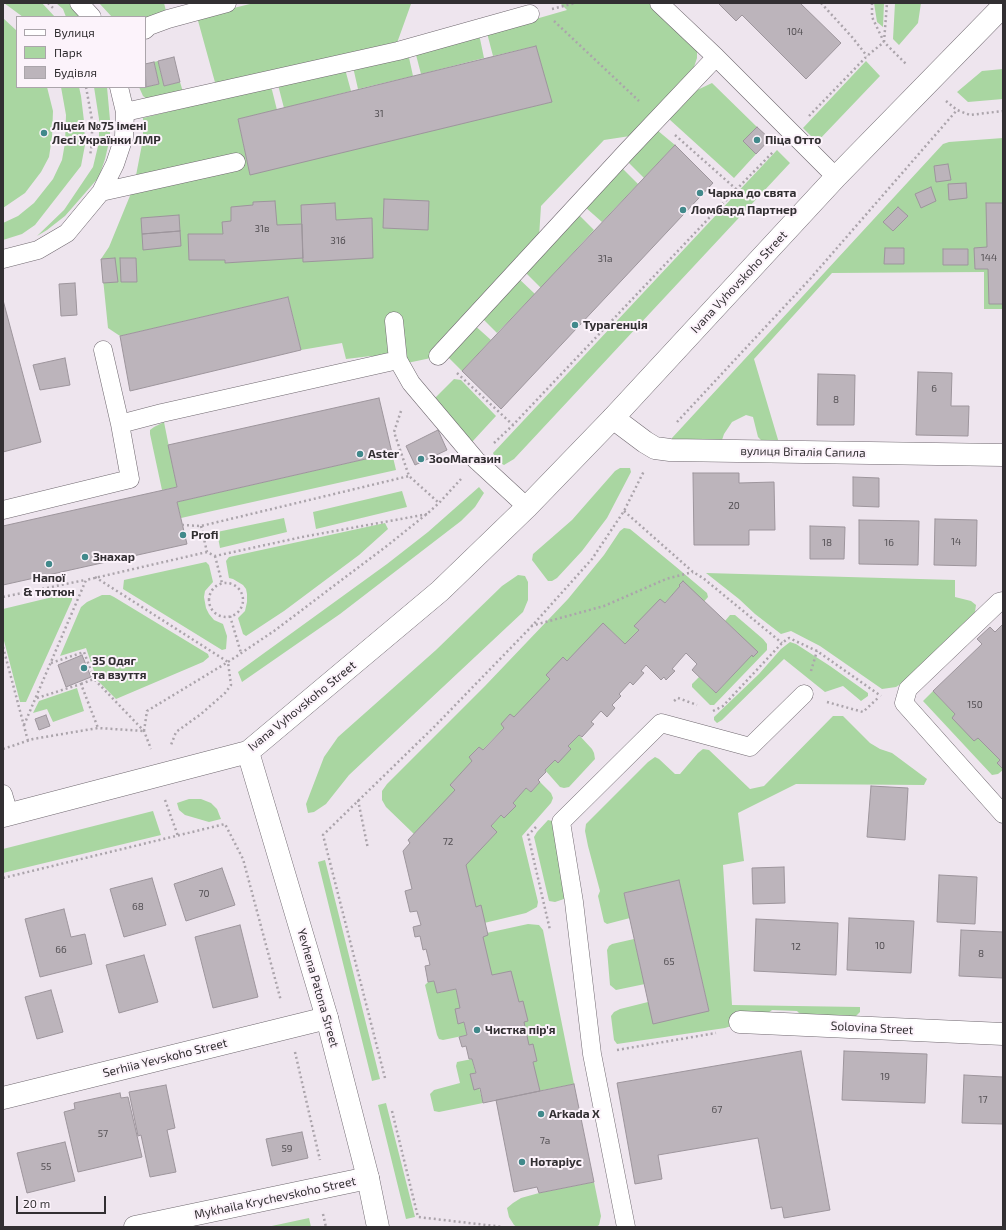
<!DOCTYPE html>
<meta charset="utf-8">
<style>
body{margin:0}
#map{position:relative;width:1006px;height:1230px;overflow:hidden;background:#eee5ee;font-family:"Exo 2",sans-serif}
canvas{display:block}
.frame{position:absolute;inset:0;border:4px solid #322f32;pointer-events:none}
.legend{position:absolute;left:16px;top:16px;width:130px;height:72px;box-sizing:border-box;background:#fcf3fb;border:1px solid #aba5ab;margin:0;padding:5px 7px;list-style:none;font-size:12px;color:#322f32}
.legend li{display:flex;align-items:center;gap:8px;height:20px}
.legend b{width:20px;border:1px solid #aba5ab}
.scale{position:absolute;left:16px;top:1196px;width:90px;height:18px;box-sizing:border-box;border:2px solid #322f32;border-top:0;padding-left:5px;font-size:12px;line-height:14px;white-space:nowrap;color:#322f32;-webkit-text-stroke:3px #fcf3fb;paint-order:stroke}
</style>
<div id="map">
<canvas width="1006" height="1230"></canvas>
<div class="frame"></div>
<ul class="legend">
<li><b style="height:5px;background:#fff"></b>Вулиця</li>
<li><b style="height:11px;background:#a9d6a1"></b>Парк</li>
<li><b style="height:11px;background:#bcb4bb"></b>Будівля</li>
</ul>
<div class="scale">20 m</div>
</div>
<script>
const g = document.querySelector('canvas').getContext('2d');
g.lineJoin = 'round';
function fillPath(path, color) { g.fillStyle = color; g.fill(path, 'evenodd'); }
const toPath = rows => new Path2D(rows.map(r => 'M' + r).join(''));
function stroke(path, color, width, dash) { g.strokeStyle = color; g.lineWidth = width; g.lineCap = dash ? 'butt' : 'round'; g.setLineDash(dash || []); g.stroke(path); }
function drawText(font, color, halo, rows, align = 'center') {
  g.font = font + ' "Exo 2",sans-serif'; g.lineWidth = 4; g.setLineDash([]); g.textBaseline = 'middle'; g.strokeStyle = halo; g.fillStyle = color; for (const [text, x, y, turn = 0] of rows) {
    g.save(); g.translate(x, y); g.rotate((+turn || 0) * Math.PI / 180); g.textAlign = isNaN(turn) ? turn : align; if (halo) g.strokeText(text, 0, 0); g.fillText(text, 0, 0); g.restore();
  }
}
fillPath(toPath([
 [4,3,42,3,55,17,23,17],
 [56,3,70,3,77,10,81,17,66,17,63,9],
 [99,3,164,3,166,11,145,20,145,17,112,17],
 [254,3,414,3,411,4,397,43,216,86,197,17],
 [560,3,649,3,697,50,697,58,694,67,630,136,604,140,541,206,539,237,431,358,407,363,371,356,346,359,342,343,301,350,288,297,120,336,108,328,101,259,109,247,134,186,143,139,143,118,271,86,277,110,238,119,250,174,551,102,536,46,493,56,487,33,567,10],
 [874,3,884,3,883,27,877,22],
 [895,3,921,3,918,23,899,45,893,39],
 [3,18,17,31,17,87,47,87,53,111,52,137,49,157,41,172,25,193,3,208],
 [479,34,484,58,421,74,415,51],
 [408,53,413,76,358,89,353,67],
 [158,61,164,86,180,82,183,92,147,99,143,96,139,87,145,87,145,82,146,87,159,84,154,62],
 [866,61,880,76,817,142,803,128],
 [345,69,351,91,284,108,278,85],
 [1003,69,1003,99,968,102,957,92,982,71],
 [712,83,757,127,743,141,756,154,734,178,669,119,693,92],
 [61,87,79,87,81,96,84,121,85,145,81,166,35,225,22,234,3,240,3,223,18,216,34,203,53,179,62,160,65,143,66,115],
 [94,87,107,87,110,120,110,138,105,159,99,177,65,216,47,230,37,236,64,210,93,167,99,142,99,119],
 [657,130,675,145,644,178,627,161],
 [1003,138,1003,309,984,309,984,272,832,273,754,359,779,443,765,444,758,437,753,417,746,415,732,422,724,434,720,446,672,443,672,438,943,144,949,142],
 [777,150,790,163,514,459,504,465,497,461,493,453],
 [621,167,638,184,602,222,585,207],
 [578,214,594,230,541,288,523,270],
 [517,277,535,294,497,333,480,316],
 [472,323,491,340,462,371,447,356],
 [454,379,461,380,496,416,472,442,434,399],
 [164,422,177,487,162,490,150,434,150,430,154,427],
 [392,453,396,470,181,518,177,502],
 [620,468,630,468,631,472,607,518,582,551,557,578,552,581,548,581,532,560,533,554,572,520,615,471],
 [479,487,484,493,475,507,461,521,340,614,242,682,238,672,387,564,428,532],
 [402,491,407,507,316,529,313,512],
 [284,518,287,532,220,548,217,532],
 [385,523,388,529,359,555,284,611,246,636,243,634,238,618,245,611,247,602,247,594,246,589,243,585,233,579,229,578,226,561,229,557],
 [624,528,630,529,675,566,707,593,708,597,701,605,680,587,625,644,609,629,593,647,516,715,470,763,475,768,438,820,432,815,414,834,386,807,382,800,382,791,387,784,485,686,568,599,604,555,620,531],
 [206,562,209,565,213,582,205,591,204,597,206,608,209,614,214,620,223,624,227,636,226,649,222,650,123,589,124,580],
 [706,573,955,580,955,597,971,601,976,605,975,612,905,681,896,687,882,689,820,646,791,631,781,634,755,614,739,599],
 [518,575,525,576,528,582,528,600,523,612,349,775,326,804,314,812,308,813,306,804,324,757,338,737,436,650,502,586],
 [69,593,72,596,72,600,26,702,20,702,3,637,3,609],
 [102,595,110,595,114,597,208,654,209,657,203,662,116,699,97,680,86,648,60,656,81,607,87,602],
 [730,615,735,615,763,639,767,644,767,650,714,705,710,705,692,687,692,684,699,677,716,693,751,655,733,637,738,633,725,621],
 [790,642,796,644,830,666,868,693,868,696,861,701,843,686,825,692,784,659,722,720,717,723,714,720,714,717,759,674,781,649],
 [77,688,84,711,53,722,47,709,33,713,39,701],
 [933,691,1003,763,1003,770,998,774,992,775,923,701],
 [833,716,843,716,870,743,880,749,892,753,927,779,924,785,796,784,738,813,744,861,723,865,732,1005,860,1007,860,1012,856,1016,800,1014,797,1011,772,1010,767,1014,725,1028,617,1044,614,1040,611,1016,614,1012,620,1009,648,1002,709,1011,679,881,624,893,630,918,607,924,604,922,598,896,600,891,588,846,585,831,586,824,648,762,655,757,659,759,675,774,680,774,698,753,703,749,709,750,750,789,764,786],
 [579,735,592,749,594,753,595,759,569,787,564,788,560,787,545,770],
 [540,782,551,793,553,798,551,803,522,836,538,902,537,907,526,913,480,924,458,862,474,855,497,832,491,826,526,788,531,792],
 [189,799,201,799,211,803,217,809,221,819,209,822,185,815,179,810,177,803],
 [153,811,161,835,3,873,3,849],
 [548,820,552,821,569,893,567,898,555,902,549,901,534,837,537,832],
 [325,860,380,1079,372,1081,318,862],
 [528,924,539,925,543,930,574,1084,533,1092,534,1066,533,1062,486,984,482,934],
 [634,939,645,984,616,990,610,985,607,950,609,946,612,944],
 [434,981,438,993,456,989,467,1035,443,1040,439,1039,437,1035,425,985,428,982],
 [472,1059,483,1103,439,1112,434,1111,430,1094,434,1090,460,1083,456,1066,457,1062],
 [386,1103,415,1217,406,1219,378,1105],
 [594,1182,601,1216,599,1225,596,1227,517,1227,514,1225,509,1217,507,1208,513,1203,521,1198,539,1193],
 [309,1218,311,1227,267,1227]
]), '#a9d6a1');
const building = toPath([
 [718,3,800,3,841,43,806,79,742,15,736,21,718,3],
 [536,46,552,102,250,175,238,119,536,46],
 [174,57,180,82,164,86,158,61,174,57],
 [154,62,159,84,146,87,145,64,154,62],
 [757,127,770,139,756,154,743,141,757,127],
 [675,145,713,183,501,409,462,371,675,145],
 [948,164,951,180,936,182,934,166,948,164],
 [966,183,967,198,949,200,948,184,966,183],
 [931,187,936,201,921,208,915,194,931,187],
 [384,199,429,201,428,230,383,228,384,199],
 [275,201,277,225,302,224,303,258,225,263,225,260,189,260,188,234,223,234,222,222,231,221,231,207,253,205,253,202,275,201],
 [335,203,336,220,372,218,373,258,303,262,301,205,335,203],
 [986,203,1003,203,1003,304,989,304,988,269,975,269,974,248,987,247,986,203],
 [898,207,908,216,893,231,883,222,898,207],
 [179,215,180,231,142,234,141,218,179,215],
 [180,231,181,246,143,250,142,234,180,231],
 [885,248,904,248,904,264,884,264,885,248],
 [943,249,968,249,968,265,943,265,943,249],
 [115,258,118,282,103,283,101,259,115,258],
 [120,258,136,258,137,282,121,282,120,258],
 [75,283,77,315,61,316,59,284,75,283],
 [288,297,301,350,130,391,120,336,288,297],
 [3,300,41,442,3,452,3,300],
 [65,358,70,385,40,390,33,365,65,358],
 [918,372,952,373,951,406,969,406,968,436,916,435,918,372],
 [818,374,855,375,854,425,817,425,818,374],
 [379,398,392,453,177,502,187,544,3,585,3,526,177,487,168,445,379,398],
 [438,430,447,450,415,465,406,446,438,430],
 [693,473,739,473,739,483,774,482,775,530,749,530,749,545,694,545,693,473],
 [853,477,879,478,879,507,853,506,853,477],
 [935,519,977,520,976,566,934,565,935,519],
 [859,520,919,521,918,565,859,564,859,520],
 [810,526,845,527,844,559,810,559,810,526],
 [683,581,758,652,753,657,752,655,716,693,692,670,697,664,686,653,672,669,675,671,666,680,664,677,661,680,646,665,641,671,644,673,633,685,630,682,619,694,621,696,612,705,615,708,607,717,601,711,591,722,594,724,582,737,579,735,568,746,571,749,558,763,555,760,545,770,546,772,538,780,540,782,531,792,526,788,513,803,516,806,504,818,501,815,491,826,497,832,466,865,476,907,481,905,488,935,483,937,492,975,511,971,519,1002,523,1001,528,1021,524,1022,529,1045,533,1044,537,1061,533,1062,540,1091,483,1103,480,1088,474,1090,470,1074,476,1073,472,1059,469,1059,466,1046,462,1047,459,1037,467,1035,464,1022,458,1024,455,1009,460,1008,456,989,437,993,434,981,428,982,425,966,430,965,426,949,423,950,420,936,415,937,413,927,421,925,417,911,410,912,405,891,412,889,403,851,410,843,408,840,455,790,450,785,472,761,469,757,479,747,483,750,504,728,501,724,510,714,514,717,550,679,546,675,563,657,567,661,603,623,625,644,639,630,634,626,660,599,665,603,680,586,679,585,683,581],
 [1003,624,1003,769,997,763,1000,760,978,738,974,741,952,718,955,714,933,691,982,644,977,639,990,627,995,632,1003,624],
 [82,655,91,677,66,687,58,665,82,655],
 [46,715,50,726,39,730,35,719,46,715],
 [871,786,908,788,905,840,867,837,871,786],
 [784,867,785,903,753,904,752,868,784,867],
 [222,868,235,905,186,921,174,884,222,868],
 [939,875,977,877,975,924,937,922,939,875],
 [152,878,166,925,124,937,110,889,152,878],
 [679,880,709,1011,653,1024,624,893,679,880],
 [64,909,71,937,85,934,92,964,40,977,25,919,64,909],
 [849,918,914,921,911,973,847,970,849,918],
 [756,919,838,923,836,975,754,971,756,919],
 [240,925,258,997,213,1008,195,937,240,925],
 [961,930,1003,932,1003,978,959,976,961,930],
 [144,955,158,1002,119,1013,106,965,144,955],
 [51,990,63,1032,37,1039,25,997,51,990],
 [801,1051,830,1210,784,1218,782,1207,771,1209,758,1138,658,1155,662,1179,635,1184,617,1083,801,1051],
 [844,1051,927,1054,925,1103,842,1100,844,1051],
 [964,1075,1003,1077,1003,1124,962,1123,964,1075],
 [574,1084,594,1182,539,1193,537,1187,514,1192,496,1100,574,1084],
 [166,1085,175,1128,167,1130,176,1172,150,1177,141,1135,138,1136,129,1092,166,1085],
 [120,1093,121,1098,128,1097,142,1157,78,1172,64,1112,75,1109,74,1103,120,1093],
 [302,1132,308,1158,272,1166,266,1139,302,1132],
 [65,1142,75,1181,27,1193,17,1153,65,1142]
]);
fillPath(building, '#bcb4bb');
stroke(building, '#9d959c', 1);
const lane = toPath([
 [79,3,92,17],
 [659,3,716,57,836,177],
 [145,30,149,26,168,19,227,3],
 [125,112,398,51,530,14],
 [101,192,236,162],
 [3,259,38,250,67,233,101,192,115,164,124,137,125,112,119,87],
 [394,321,398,360],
 [438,356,627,151,716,57],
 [120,424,162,413,398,360,411,383,476,460,527,507],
 [3,510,130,479,120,424,103,350],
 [1003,601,999,602,908,689,904,703,1003,814],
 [3,794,9,814],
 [626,1227,592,1054,574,902,561,822,661,723,750,747,804,694]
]);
const street = toPath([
 [613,418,645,442,655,448,670,450,1003,455],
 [740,1022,1003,1034],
 [3,1098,327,1018],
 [135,1227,368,1178]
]);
const secondary = toPath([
 [248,752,327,1018,368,1178,378,1227],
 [3,816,248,752,440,591,527,507,613,418,836,177,1003,6]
]);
stroke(lane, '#706970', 19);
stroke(street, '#706970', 23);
stroke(secondary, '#706970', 23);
stroke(toPath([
 [48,3,55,10],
 [821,3,852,37,867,56],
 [872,3,872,17,884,42,907,65],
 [552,9,575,3],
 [554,21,639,101],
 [884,42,887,3],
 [86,87,92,120,92,143,90,156],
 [946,101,957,110,970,115,1003,111],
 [809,116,867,56,884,42],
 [675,135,736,189],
 [457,373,513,425],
 [401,411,394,432,409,476,439,503],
 [677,422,810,279,957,110],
 [494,443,513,425,728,198,774,151],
 [624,511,693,572,703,578,782,643],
 [182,525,201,526,409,476],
 [201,526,207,552],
 [215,556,222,583],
 [95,577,228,662,231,685,225,693,201,714,176,732,171,745],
 '209 600a17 17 0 1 1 34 0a17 17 0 1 1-34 0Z',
 [3,597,85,580],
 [230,616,241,653],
 [531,626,604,606,666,579,693,572],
 [3,647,28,741],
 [51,663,84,652,94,679],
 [811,671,817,651],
 [81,684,94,679,144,731,151,749],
 [37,698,81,684,98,728],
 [674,701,678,698,697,705],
 [827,702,863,712,879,697],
 [713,711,723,706,782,643,789,638,817,651,881,696],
 [24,725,86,580,207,552,215,556,302,537,428,514],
 [144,731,147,711,228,662,274,631,388,545,428,513,439,503,461,479],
 [3,749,33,739,98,728,144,731],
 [165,800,178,836],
 [358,800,368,849],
 [536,827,528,835,550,930],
 [3,878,225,824,243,859,281,1001],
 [617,1050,716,1033],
 [295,1052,320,1160],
 [385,1078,323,835,434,727,531,627,592,559,624,511,644,471],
 [392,1111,418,1217,503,1227],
 [323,1214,326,1227]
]), '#aba4ab', 2.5, [2, 3]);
stroke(lane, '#fff', 18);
stroke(street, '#fff', 22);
stroke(secondary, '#fff', 22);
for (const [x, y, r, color] of [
 [44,133,4,"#41898b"],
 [757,140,4,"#41898b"],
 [700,193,4,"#41898b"],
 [683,210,4,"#41898b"],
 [575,325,4,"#41898b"],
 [360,454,4,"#41898b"],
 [421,459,4,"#41898b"],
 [183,535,4,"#41898b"],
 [85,557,4,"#41898b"],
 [49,564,4,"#41898b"],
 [84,668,4,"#41898b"],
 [477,1030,4,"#41898b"],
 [541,1114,4,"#41898b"],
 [522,1162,4,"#41898b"]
]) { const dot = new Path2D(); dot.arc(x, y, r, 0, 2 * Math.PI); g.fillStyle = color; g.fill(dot); stroke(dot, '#fcf3fb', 1.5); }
drawText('10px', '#545054', null, [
 ["104",795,32],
 ["31",379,114],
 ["31в",262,229],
 ["31б",338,241],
 ["144",989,258],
 ["31а",605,259],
 ["6",934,389],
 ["8",836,400],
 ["20",734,506],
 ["14",956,542],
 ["18",827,543],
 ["16",889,543],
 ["150",975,705],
 ["72",448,842],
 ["70",204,894],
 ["68",138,907],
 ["10",880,946],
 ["12",796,947],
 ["66",61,950],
 ["8",981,954],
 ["65",669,962],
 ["19",885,1077],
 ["17",983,1100],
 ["67",717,1110],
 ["57",103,1134],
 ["7а",545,1141],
 ["59",287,1149],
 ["55",46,1167]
]);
drawText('bold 12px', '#322f32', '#fcf3fb', [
 ["Ліцей №75 імені",52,126],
 ["Лесі Українки ЛМР",52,140],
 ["Піца Отто",765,140],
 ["Чарка до свята",708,193],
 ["Ломбард Партнер",691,210],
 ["Турагенція",583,325],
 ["Aster",368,454],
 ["ЗооМагазин",429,459],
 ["Profi",191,535],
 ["Знахар",93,557],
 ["Напої",49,578,"center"],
 ["& тютюн",49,592,"center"],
 ["35 Одяг",92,661],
 ["та взуття",92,675],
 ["Чистка пір'я",485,1030],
 ["Arkada X",549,1114],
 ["Нотаріус",530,1162]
], 'left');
drawText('12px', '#322f32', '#fcf3fb', [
 ["Ivana Vyhovskoho Street",739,282,-47],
 ["вулиця Віталія Сапила",803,452,1],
 ["Ivana Vyhovskoho Street",302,706,-39],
 ["Yevhena Patona Street",318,988,74],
 ["Solovina Street",872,1028,3],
 ["Serhiia Yevskoho Street",165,1058,-14],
 ["Mykhaila Krychevskoho Street",275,1198,-12]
]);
</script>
